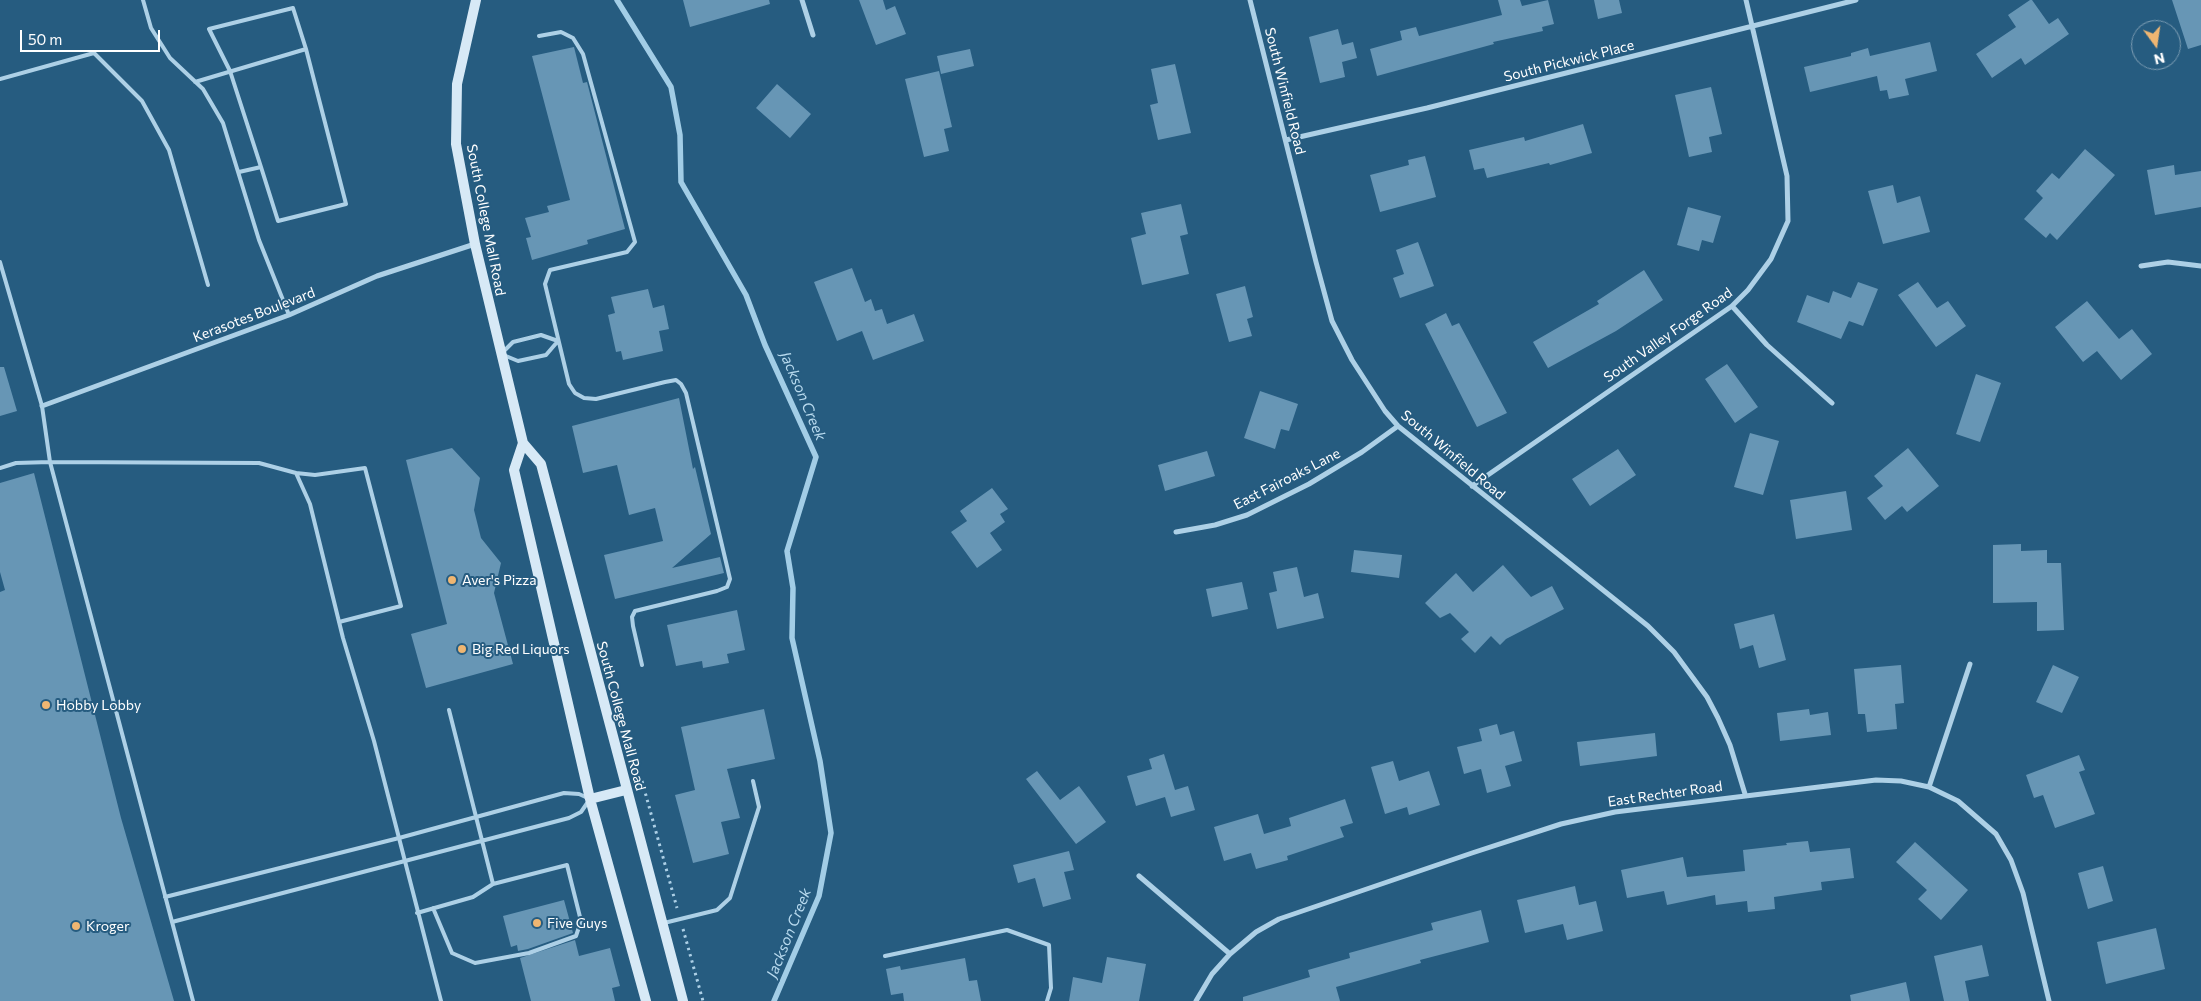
<!DOCTYPE html>
<style>
body{margin:0}
#map{position:relative;width:2201px;height:1001px;overflow:hidden;background:#265c80;font-family:Commissioner,sans-serif}
canvas{display:block}
.north{position:absolute;left:2131px;top:20px;width:50px;height:50px;box-sizing:border-box;background:#265c80;border:1px solid #7d9db3;border-radius:50%;rotate:166deg;font-size:14px;font-weight:700;line-height:20px;text-align:center;color:#fff}
.north::after{content:'';display:block;margin:auto;width:18px;height:22px;background:#efb672;clip-path:polygon(50% 0,100% 100%,50% 72%,0 100%)}
.scale{position:absolute;left:20px;top:30px;width:140px;height:22px;box-sizing:border-box;border:2px solid #fff;border-top:0;padding-left:6px;font-size:15px;line-height:18px;white-space:nowrap;color:#fff;-webkit-text-stroke:4px #265c80;paint-order:stroke}
</style>
<div id="map">
<canvas width="2201" height="1001"></canvas>
<div class="north">N</div>
<div class="scale">50 m</div>
</div>
<script>
const g = document.querySelector('canvas').getContext('2d');
g.lineJoin = 'round';
const toPath = rows => new Path2D(rows.map(r => 'M' + r).join(''));
function stroke(path, color, width, dash) { g.strokeStyle = color; g.lineWidth = width; g.lineCap = dash ? 'butt' : 'round'; g.setLineDash(dash || []); g.stroke(path); }
function fillPath(path, color) { g.fillStyle = color; g.fill(path, 'evenodd'); }
function drawText(font, color, halo, rows, align = 'center') {
  g.font = font + ' Commissioner,sans-serif'; g.lineWidth = 4; g.setLineDash([]); g.textBaseline = 'middle'; g.strokeStyle = halo; g.fillStyle = color; for (const [text, x, y, turn = 0] of rows) {
    g.save(); g.translate(x, y); g.rotate((+turn || 0) * Math.PI / 180); g.textAlign = isNaN(turn) ? turn : align; if (halo) g.strokeText(text, 0, 0); g.fillText(text, 0, 0); g.restore();
  }
}
stroke(toPath([
 [617,0,671,87,680,135,681,182,746,295,765,345,816,457,787,551,793,588,792,638,820,761,831,833,819,896,774,1001]
]), '#a2cde6', 5.5);
fillPath(toPath([
 [683,0,769,0,770,4,690,27],
 [859,0,883,0,886,10,895,6,906,34,876,45],
 [1498,0,1520,0,1522,6,1548,0,1554,24,1542,27,1543,31,1493,42,1494,44,1377,76,1370,49,1402,40,1400,31,1416,27,1419,36,1502,15],
 [1594,0,1619,0,1622,13,1598,19],
 [2030,0,2032,0,2049,24,2058,18,2069,34,2025,65,2021,58,1992,78,1976,54,2016,27,2008,15],
 [2172,0,2201,0,2201,45,2188,49],
 [1338,29,1342,45,1353,42,1357,58,1342,62,1345,77,1320,83,1309,37],
 [1930,42,1937,71,1905,79,1909,95,1889,99,1887,90,1880,91,1877,76,1810,92,1804,67,1851,56,1851,53,1868,48,1870,56],
 [574,47,583,83,587,82,625,229,587,240,588,244,532,260,526,238,531,237,525,218,549,212,547,206,570,200,532,56],
 [970,49,974,66,941,74,937,56],
 [1175,64,1191,133,1158,140,1150,105,1158,103,1151,69],
 [939,71,952,127,944,129,949,151,924,157,905,79],
 [777,84,811,114,790,138,756,108],
 [1711,87,1722,134,1709,137,1712,152,1689,157,1675,95],
 [1583,124,1592,153,1550,165,1549,163,1487,178,1484,168,1474,170,1469,150,1524,137,1525,141],
 [2085,149,2115,175,2057,240,2050,233,2046,238,2024,219,2043,198,2036,191,2052,173,2059,179],
 [1425,156,1436,197,1380,212,1370,175,1409,165,1408,160],
 [2174,165,2175,175,2201,171,2201,207,2155,215,2147,170],
 [1893,185,1897,203,1920,196,1930,232,1883,244,1868,191],
 [1181,204,1188,234,1180,236,1189,274,1142,285,1131,238,1146,234,1141,213],
 [1688,207,1721,216,1713,243,1702,240,1699,251,1677,245],
 [1418,242,1434,286,1400,298,1393,278,1404,274,1396,250],
 [852,268,865,302,871,299,875,311,882,309,887,324,914,314,924,341,873,360,862,331,837,341,814,282],
 [1644,270,1663,300,1616,331,1548,368,1533,342,1599,304,1597,301],
 [1858,282,1878,289,1863,326,1849,321,1841,339,1797,322,1807,295,1829,303,1833,291,1851,298],
 [1918,282,1937,308,1948,301,1966,326,1936,347,1898,295],
 [1245,286,1253,317,1247,319,1252,336,1229,342,1216,294],
 [648,289,653,308,664,305,669,329,659,331,663,351,623,360,621,351,616,352,608,315,615,313,611,297],
 [2087,301,2119,339,2132,329,2152,354,2121,380,2097,351,2083,362,2055,327],
 [1446,313,1452,326,1459,323,1507,413,1477,427,1425,324],
 [1727,364,1758,407,1735,423,1705,379],
 [0,367,4,367,17,411,0,416],
 [1976,374,2001,383,1980,442,1956,434],
 [1260,391,1298,404,1289,431,1281,429,1275,449,1244,438],
 [679,398,693,469,695,467,711,534,672,568,720,557,724,573,615,599,604,555,663,541,655,508,629,515,617,465,583,473,572,426],
 [1750,433,1779,441,1763,495,1734,487],
 [452,448,480,478,474,510,481,538,501,563,494,593,513,664,426,688,411,634,447,624,406,460],
 [1908,448,1939,486,1907,512,1902,506,1885,520,1867,498,1883,486,1874,476],
 [1618,449,1636,475,1590,506,1572,479],
 [1207,451,1215,476,1165,491,1158,465],
 [34,473,121,818,174,1001,0,1001,0,592,5,590,0,572,0,483],
 [992,488,1008,509,1000,514,1005,522,990,533,1002,550,977,568,951,532,967,521,960,511],
 [1846,491,1852,530,1796,539,1790,500],
 [2021,544,2021,551,2047,550,2047,563,2061,563,2064,630,2037,631,2037,602,1993,603,1993,545],
 [1354,550,1402,555,1399,578,1351,572],
 [1503,565,1531,597,1552,586,1564,609,1506,639,1500,645,1491,636,1475,653,1461,639,1469,632,1450,613,1440,618,1425,603,1456,573,1473,592],
 [1297,567,1304,597,1318,593,1324,618,1277,629,1269,593,1277,591,1273,572],
 [1242,582,1248,609,1212,617,1206,589],
 [737,610,745,650,727,654,729,663,703,668,702,661,676,666,667,625],
 [1774,614,1786,660,1759,668,1753,645,1740,649,1734,624],
 [1901,665,1904,703,1895,704,1897,729,1867,732,1865,714,1858,714,1854,669],
 [2053,665,2079,677,2062,713,2036,702],
 [764,709,775,759,727,769,740,818,721,822,729,854,693,863,675,795,695,790,681,727],
 [1809,709,1810,715,1828,712,1831,735,1780,741,1777,713],
 [1497,724,1500,735,1514,731,1522,761,1505,766,1511,786,1487,793,1481,769,1464,774,1457,747,1482,741,1479,729],
 [1655,733,1657,756,1580,766,1577,742],
 [1164,754,1175,790,1188,786,1195,810,1171,817,1165,797,1136,806,1127,776,1152,769,1149,759],
 [2079,755,2085,770,2079,772,2095,814,2055,828,2043,795,2034,798,2026,775],
 [1393,761,1399,781,1429,771,1440,805,1409,815,1407,807,1385,814,1371,767],
 [1037,771,1060,800,1079,786,1106,822,1076,844,1026,779],
 [1345,799,1353,823,1340,827,1344,837,1287,856,1288,860,1256,869,1251,853,1224,861,1214,827,1258,814,1264,834,1291,826,1289,818],
 [1808,841,1810,852,1850,848,1854,878,1821,882,1822,890,1774,897,1775,909,1748,912,1747,901,1716,905,1715,895,1667,905,1664,891,1627,898,1621,870,1683,857,1687,877,1745,871,1743,850,1787,845,1786,843],
 [1915,842,1968,890,1941,920,1918,899,1927,890,1896,862],
 [1069,851,1074,870,1064,872,1071,899,1043,907,1035,878,1018,883,1013,865],
 [2103,866,2113,901,2088,909,2078,873],
 [1575,886,1579,905,1596,901,1603,931,1567,940,1563,924,1525,933,1517,900],
 [564,900,573,933,528,949,518,951,517,945,511,947,503,916],
 [1481,910,1489,942,1420,960,1421,963,1336,987,1340,1001,1243,1001,1243,997,1310,977,1308,970,1350,958,1349,953,1433,930,1431,923],
 [2156,928,2165,969,2106,984,2097,942],
 [575,940,579,956,610,948,620,986,612,988,615,1001,531,1001,520,958],
 [1982,945,1989,976,1965,981,1969,1001,1944,1001,1934,956],
 [1107,957,1146,964,1139,1001,1069,1001,1073,977,1102,983],
 [965,958,969,981,977,980,981,1001,904,1001,903,993,891,995,886,969,900,966,901,970],
 [1906,982,1910,1001,1851,1001,1850,995]
]), '#6796b5');
stroke(toPath([
 [642,781,677,908],
 [683,929,703,1001]
]), '#add0e6', 3, [2.5, 4]);
stroke(toPath([
 [143,0,151,28,170,58,203,89,223,123,259,240,289,315],
 [539,36,561,32,573,38,583,54,635,242,627,252,550,270,545,284,569,384,575,393,584,398,596,399,665,382,676,380,681,384,686,393,730,579,727,587,717,591,635,611,632,617,633,626,642,665],
 [0,79,94,53,142,101,169,150,208,285],
 [195,82,306,49,346,204,278,221,261,167,239,172],
 [261,167,230,71,209,29,293,8,306,49],
 [0,262,42,406,50,462,193,1001],
 [541,335,558,341,546,355,518,361,501,354,513,342,541,335],
 [0,468,16,463,50,462,259,463,296,473,310,504,343,638,374,741,441,1001],
 [296,473,315,475,365,468,401,606,339,622],
 [165,897,399,838,564,793,579,794,590,799,581,812,569,818,172,922],
 [433,908,452,953,475,963,529,953,576,936,581,921,567,865,493,884],
 [417,913,473,897,493,884,449,710],
 [664,923,717,910,730,898,759,807,753,781],
 [885,956,1007,930,1049,945,1051,988,1047,1001]
]), '#add0e6', 4);
stroke(toPath([
 [802,0,813,35],
 [1250,0,1316,262,1332,321,1352,360,1385,411,1398,426,1648,626,1674,652,1707,697,1718,718,1730,745,1745,794],
 [1286,140,1427,108,1856,0],
 [2141,266,2168,262,2201,266],
 [1732,306,1767,345,1832,403],
 [42,406,289,315,377,276,475,244],
 [1472,486,1732,306,1748,290,1771,259,1788,221,1787,176,1746,0],
 [1176,532,1215,525,1247,515,1309,484,1362,452,1398,426],
 [1929,787,1970,664],
 [1139,876,1230,954],
 [1196,1001,1212,974,1230,954,1256,932,1279,919,1472,853,1561,824,1615,812,1876,780,1901,781,1929,787,1958,801,1996,834,2011,860,2023,893,2049,1001]
]), '#add0e6', 5);
stroke(toPath([
 [476,0,457,84,456,144,475,244,523,443,541,464,683,1001],
 [523,443,514,470,590,799,646,1001],
 [590,799,626,790]
]), '#d7e9f6', 10);
for (const [x, y, r, color] of [
 [452,580,5,"#efb672"],
 [462,649,5,"#efb672"],
 [46,705,5,"#efb672"],
 [537,923,5,"#efb672"],
 [76,926,5,"#efb672"]
]) { const dot = new Path2D(); dot.arc(x, y, r, 0, 2 * Math.PI); g.fillStyle = color; g.fill(dot); stroke(dot, '#265c80', 2); }
drawText('14px', '#fff', '#265c80', [
 ["South Pickwick Place",1569,61,-14],
 ["South Winfield Road",1285,91,76],
 ["South College Mall Road",486,220,79],
 ["Kerasotes Boulevard",254,315,-21],
 ["South Valley Forge Road",1668,335,-35],
 ["South Winfield Road",1453,455,40],
 ["East Fairoaks Lane",1287,479,-27],
 ["South College Mall Road",621,716,75],
 ["East Rechter Road",1665,794,-8]
]);
drawText('14px', '#fff', '#265c80', [
 ["Aver's Pizza",462,580],
 ["Big Red Liquors",472,649],
 ["Hobby Lobby",56,705],
 ["Five Guys",547,923],
 ["Kroger",86,926]
], 'left');
drawText('italic 15px', '#b8daee', '#265c80', [
 ["Jackson Creek",803,396,67],
 ["Jackson Creek",789,933,-68]
]);
</script>
